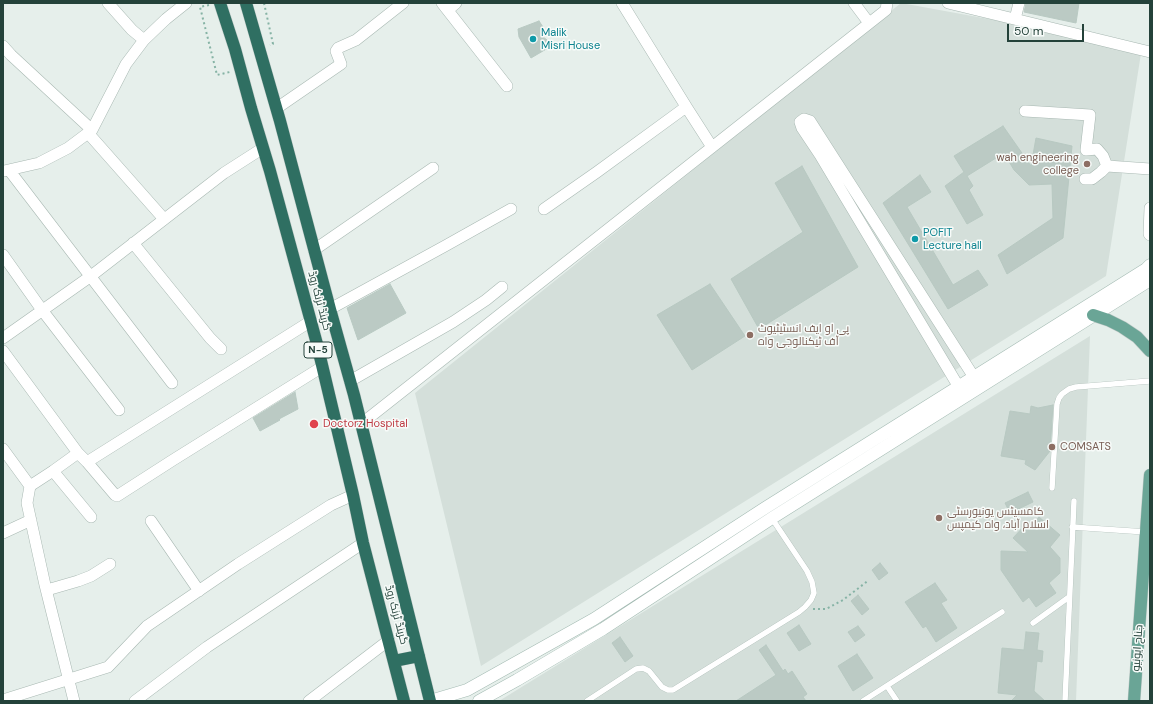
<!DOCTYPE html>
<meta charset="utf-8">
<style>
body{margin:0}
#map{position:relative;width:1153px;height:704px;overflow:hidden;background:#e6efeb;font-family:"DM Sans",sans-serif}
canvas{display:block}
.frame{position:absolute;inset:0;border:4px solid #24423a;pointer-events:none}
.scale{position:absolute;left:1007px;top:24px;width:77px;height:18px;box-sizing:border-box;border:2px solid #24423a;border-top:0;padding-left:5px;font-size:12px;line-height:14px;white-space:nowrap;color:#24423a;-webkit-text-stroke:3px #f7fbf9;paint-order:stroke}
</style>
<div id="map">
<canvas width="1153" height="704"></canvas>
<div class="frame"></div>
<div class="scale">50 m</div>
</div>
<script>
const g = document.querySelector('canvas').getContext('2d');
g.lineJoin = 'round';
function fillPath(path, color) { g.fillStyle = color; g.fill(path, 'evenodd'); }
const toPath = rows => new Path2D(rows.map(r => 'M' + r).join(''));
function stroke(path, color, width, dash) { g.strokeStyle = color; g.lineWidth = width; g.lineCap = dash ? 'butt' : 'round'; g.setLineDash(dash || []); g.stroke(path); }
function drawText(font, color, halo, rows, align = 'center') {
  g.font = font + ' "DM Sans",Cairo,sans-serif'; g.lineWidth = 3; g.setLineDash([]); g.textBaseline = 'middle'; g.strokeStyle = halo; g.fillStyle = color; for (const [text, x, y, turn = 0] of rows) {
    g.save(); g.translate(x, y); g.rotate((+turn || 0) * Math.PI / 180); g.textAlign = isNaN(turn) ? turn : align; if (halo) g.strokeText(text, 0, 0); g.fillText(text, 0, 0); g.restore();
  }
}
fillPath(toPath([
 [901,3,1142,47,1106,276,481,666,415,393],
 [1090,336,1076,701,499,701]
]), '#d4dfda');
const building = toPath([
 [1026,3,1079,3,1076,23,1024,12,1026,3],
 [539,21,543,27,543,37,547,40,548,48,531,58,519,37,518,29,539,21],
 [1003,126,1031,166,1036,138,1072,146,1063,238,1007,274,998,255,1053,218,1052,184,1029,185,1014,170,1004,153,967,176,973,186,969,190,983,215,967,224,945,186,964,172,954,156,1003,126],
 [802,166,858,267,759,329,731,279,803,232,775,183,802,166],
 [920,175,931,192,907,207,953,285,978,270,988,285,948,309,883,203,920,175],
 [390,284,406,313,358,340,347,308,390,284],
 [710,284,745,336,692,370,657,315,710,284],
 [295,392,298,409,279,419,280,420,260,431,253,418,295,392],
 [1053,405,1050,451,1035,470,1025,464,1026,460,1001,456,1010,411,1030,414,1031,406,1038,408,1053,405],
 [1028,492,1033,502,1010,513,1005,503,1028,492],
 [1039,517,1060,535,1050,547,1060,558,1060,573,1049,583,1056,593,1036,607,1029,597,1023,602,1001,570,1001,551,1028,552,1013,538,1028,522,1032,526,1039,517],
 [880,563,888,573,879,580,872,570,880,563],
 [935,583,947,600,941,603,957,628,936,642,926,626,923,628,905,602,935,583],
 [858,595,869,609,862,615,851,601,858,595],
 [799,625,811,644,799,651,787,633,799,625],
 [858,626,865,635,855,642,848,632,858,626],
 [1026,632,1039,633,1037,650,1043,651,1042,662,1037,661,1034,691,1045,701,1011,701,1017,695,998,693,1002,648,1024,650,1026,632],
 [620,637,633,656,625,662,612,643,620,637],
 [766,645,783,671,785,669,788,674,792,671,807,694,803,697,806,701,736,701,776,675,759,650,766,645],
 [857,654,873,678,853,691,838,666,857,654]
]);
fillPath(building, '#bbcac4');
stroke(building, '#b8c9c2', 1);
const lane = toPath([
 [1052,488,1057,404,1059,398,1062,394,1069,389,1076,387,1150,381],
 [1072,527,1146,532],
 [1033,623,1069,597],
 [887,686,897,701],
 [587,701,636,669,643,668,649,671,662,687,668,690,673,690,799,612,805,607,811,600,814,593,812,582,807,571,771,517],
 [863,701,1002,612],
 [1065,701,1074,501]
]);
const street = toPath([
 [108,3,132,30,144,40],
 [442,3,507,86],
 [622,3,687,108,712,147],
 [854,3,869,23],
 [948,3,1150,52],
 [448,10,456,3],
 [1015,19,1019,3],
 [3,46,11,55,92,130],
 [277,108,341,64,336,51,338,48,356,40,403,3],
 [1025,111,1090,115,1086,150,1097,149,1103,156,1107,166,1150,169],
 [88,133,164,219],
 [9,170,172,383],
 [4,171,39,163,68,148,92,130,126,64,144,40,166,19,186,3],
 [1085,179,1092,179,1101,172,1107,166],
 [1150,208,1149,234,1150,235],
 [544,209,597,172,686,107],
 [133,243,210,338,221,349],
 [314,250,433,168],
 [3,255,42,310,119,410],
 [330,309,445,246,511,209],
 [3,338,91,276,224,173,263,148],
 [3,351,78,453,53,471,30,486],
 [350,381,453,322,486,300,502,287],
 [963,394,820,155,802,128,800,122,804,119,810,121,979,385],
 [361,424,886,10,887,3],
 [3,449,30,486,27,503,45,585,74,701],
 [78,453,87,462,115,495,117,496,173,460,322,367],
 [87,462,311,321],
 [53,471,91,517],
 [151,521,199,591],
 [3,533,31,520],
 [47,590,78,581,91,576,110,564],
 [3,700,108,667,147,626,238,564,331,505,353,495],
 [135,701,207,647,363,543],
 [309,701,389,640]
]);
const secondary = toPath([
 [430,701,467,690,594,619,765,508,1146,269,1150,265],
 [479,701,517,680,603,629,772,518,1150,280]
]);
const primary = toPath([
 [1093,315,1108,320,1122,327,1137,337,1150,351],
 [1134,701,1150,475]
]);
const highway = toPath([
 [220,3,235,49,251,108,270,171,317,344,353,495,363,543,404,701],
 [246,3,280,121,330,309,354,395,430,701],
 [394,661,419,656]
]);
stroke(lane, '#a8b8b2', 6);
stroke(street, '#a8b8b2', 12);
stroke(secondary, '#a4bbb3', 13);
stroke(primary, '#c2cac8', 13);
stroke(highway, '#c2cac8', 13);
stroke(toPath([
 [264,3,273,44,270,45],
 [209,5,200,7,217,75,230,72],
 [813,609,826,609,843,600,869,580]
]), '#86b3a5', 2, [2, 3]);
stroke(lane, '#fff', 5.5);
stroke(street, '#fff', 11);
stroke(secondary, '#fff', 12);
stroke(primary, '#6aa596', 12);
stroke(highway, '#2f6f62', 12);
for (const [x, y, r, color] of [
 [533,39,4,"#0f9aa8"],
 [1087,164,4,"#8d6e63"],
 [915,239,4,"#0f9aa8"],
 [750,335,4,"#8d6e63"],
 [314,424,5,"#e0444e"],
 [1052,447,4,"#8d6e63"],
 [939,518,4,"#8d6e63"]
]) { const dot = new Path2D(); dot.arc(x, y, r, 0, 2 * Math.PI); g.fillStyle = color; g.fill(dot); stroke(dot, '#f7fbf9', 1.5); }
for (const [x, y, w] of [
 [318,350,28]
]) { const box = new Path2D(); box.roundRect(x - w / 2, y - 8, w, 16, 3); g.fillStyle = '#f7fbf9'; g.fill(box); stroke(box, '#24423a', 1); }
drawText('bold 10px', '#24423a', null, [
 ["N-5",318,350]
]);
drawText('11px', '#0d838f', '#f7fbf9', [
 ["Malik",541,33],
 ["Misri House",541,46],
 ["POFIT",923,233],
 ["Lecture hall",923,246]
], 'left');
drawText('11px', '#785e54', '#f7fbf9', [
 ["wah engineering",1079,158,"right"],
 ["college",1079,171,"right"],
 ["پی او ایف انسٹیٹیوٹ",758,329],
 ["آف ٹیکنالوجی واہ",758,342],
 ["COMSATS",1060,447],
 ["کامسیٹس یونیورسٹی",947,512],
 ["اسلام آباد، واہ کیمپس",947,525]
], 'left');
drawText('11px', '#24423a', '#f7fbf9', [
 ["گرینڈ ٹرنک روڈ",319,301,75],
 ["گرینڈ ٹرنک روڈ",396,615,75],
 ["جناح ایونیو",1138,648,-86]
]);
drawText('11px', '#be3a42', '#f7fbf9', [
 ["Doctorz Hospital",323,424]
], 'left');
</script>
